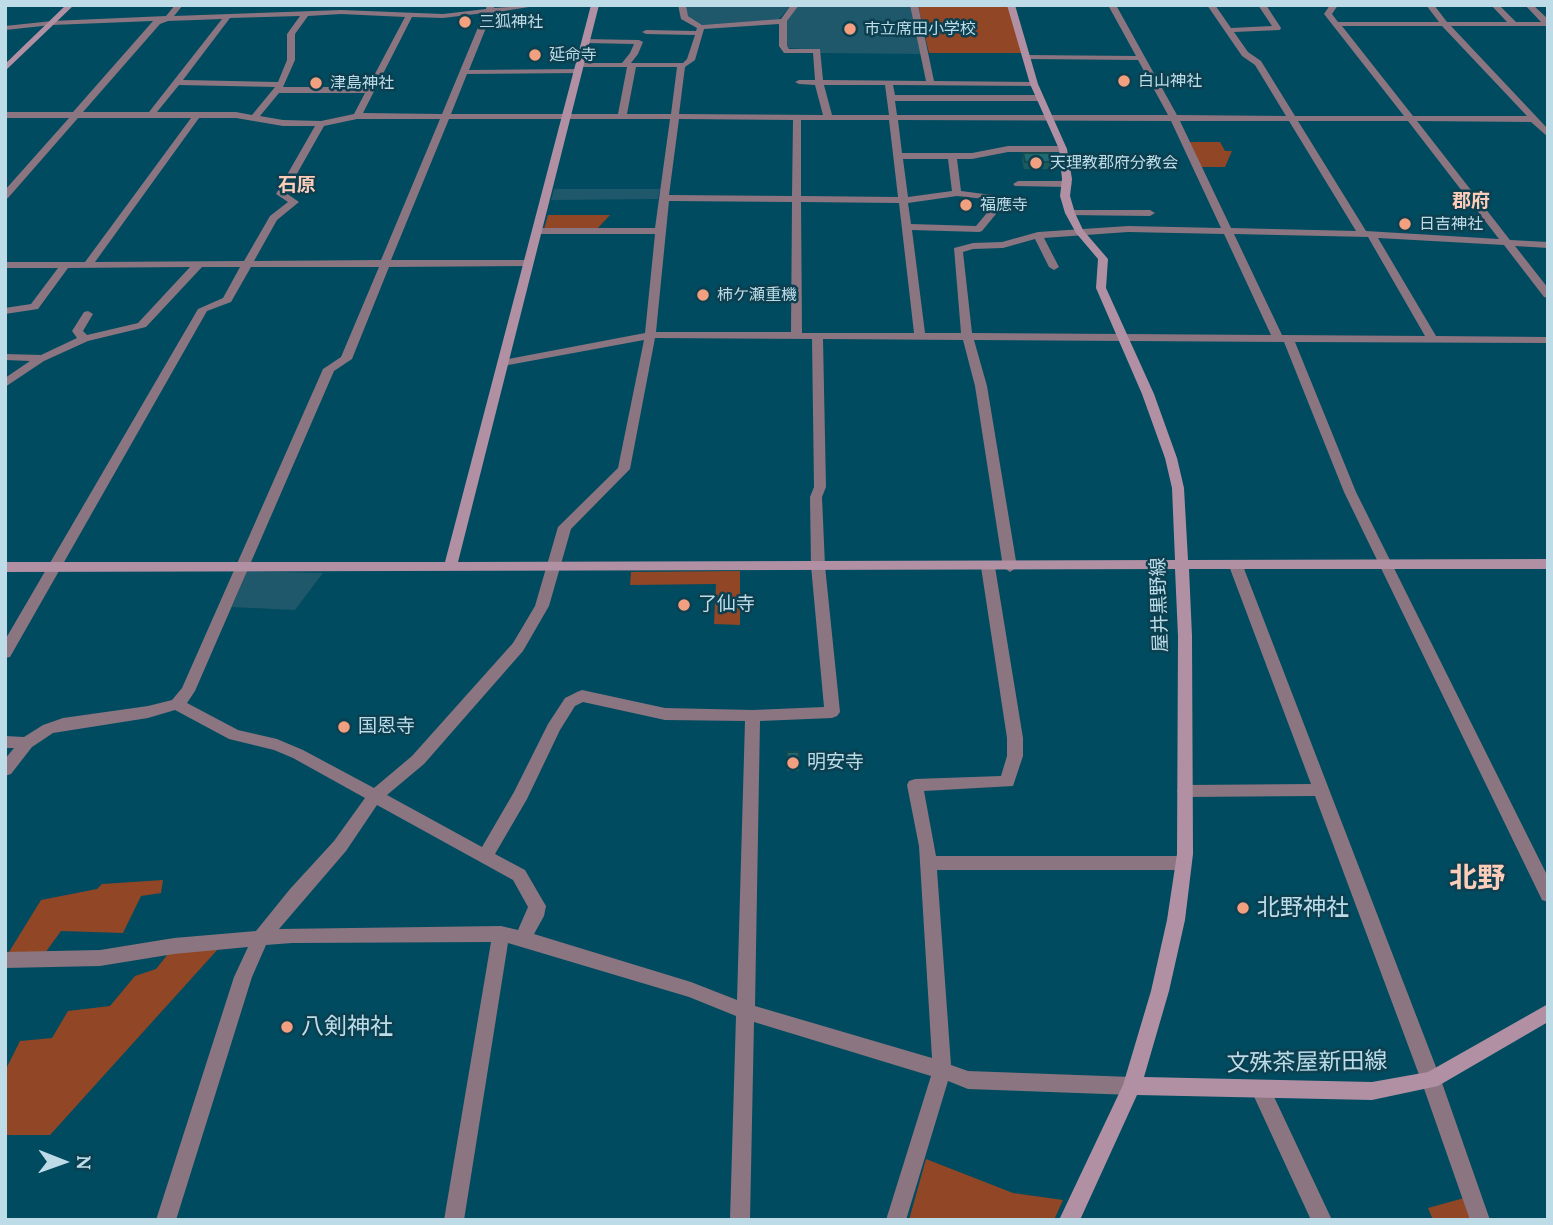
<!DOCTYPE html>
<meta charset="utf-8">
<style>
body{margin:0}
#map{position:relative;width:1553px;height:1225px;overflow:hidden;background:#004b5f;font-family:Lora,serif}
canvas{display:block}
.frame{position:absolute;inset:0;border:7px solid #bedce8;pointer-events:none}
.north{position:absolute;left:28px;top:1127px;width:70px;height:70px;-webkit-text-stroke:5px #0c3f4f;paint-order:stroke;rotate:91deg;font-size:19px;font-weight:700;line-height:28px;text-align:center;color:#bedce8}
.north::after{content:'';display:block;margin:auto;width:24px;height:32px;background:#bedce8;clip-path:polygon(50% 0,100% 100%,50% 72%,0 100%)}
</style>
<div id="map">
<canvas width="1553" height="1225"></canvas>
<div class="frame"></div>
<div class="north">N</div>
</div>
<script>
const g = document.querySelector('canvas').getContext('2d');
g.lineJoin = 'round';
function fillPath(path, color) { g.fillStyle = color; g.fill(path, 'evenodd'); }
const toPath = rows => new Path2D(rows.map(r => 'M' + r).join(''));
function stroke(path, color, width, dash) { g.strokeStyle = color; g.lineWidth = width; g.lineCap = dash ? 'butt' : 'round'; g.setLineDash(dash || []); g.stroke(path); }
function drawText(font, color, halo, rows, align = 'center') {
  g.font = font + ' Lora,"Noto Sans JP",serif'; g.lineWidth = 5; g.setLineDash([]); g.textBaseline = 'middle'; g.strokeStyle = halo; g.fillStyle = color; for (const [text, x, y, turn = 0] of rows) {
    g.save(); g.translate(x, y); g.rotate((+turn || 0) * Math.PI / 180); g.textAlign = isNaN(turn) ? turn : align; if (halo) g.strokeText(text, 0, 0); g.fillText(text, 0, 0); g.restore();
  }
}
fillPath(toPath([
 [696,5,791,5,778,20,702,25,687,15,687,7],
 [799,5,912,6,922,54,820,53,820,50,787,48,784,30,789,16],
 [554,189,660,189,658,199,551,200],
 [247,571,323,573,295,610,232,607]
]), '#1e586a');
fillPath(toPath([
 [918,5,1008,5,1022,53,929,53],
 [1189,142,1220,142,1225,151,1232,151,1225,167,1198,167],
 [548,215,610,215,597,229,544,229],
 [740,571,740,625,714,624,716,584,630,585,631,572],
 [163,880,161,893,141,896,123,933,61,931,45,953,9,952,41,900,97,889,102,884],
 [219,948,50,1135,5,1135,5,1071,20,1041,52,1038,68,1011,110,1006,135,976,156,969,168,954],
 [926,1159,1013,1193,1063,1200,1054,1220,909,1220],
 [1464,1198,1472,1220,1433,1220,1428,1208]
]), '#914625');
fillPath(toPath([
 [175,5,183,5,174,16,341,10,443,14,486,9,487,5,495,5,494,8,541,5,492,13,469,70,578,69,581,69,581,73,467,74,451,114,618,114,627,67,580,67,576,65,580,63,622,63,630,53,634,44,586,43,582,41,583,39,639,40,643,42,638,54,631,63,683,63,687,59,695,35,646,34,642,32,646,30,696,31,697,28,681,19,678,5,686,5,688,16,702,25,781,19,791,5,799,5,787,21,787,46,789,49,820,49,823,80,926,81,910,5,918,5,934,81,1034,82,1038,84,1034,86,893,85,895,95,1039,95,1043,98,1039,101,895,101,897,115,1168,115,1138,60,1026,59,1022,57,1026,55,1136,56,1108,5,1116,5,1177,115,1286,116,1255,65,1242,56,1207,5,1215,5,1231,28,1272,26,1258,5,1266,5,1281,28,1280,30,1234,32,1248,52,1261,61,1295,116,1404,116,1324,14,1330,5,1338,5,1332,14,1338,22,1439,22,1426,5,1434,5,1447,22,1507,22,1491,5,1499,5,1516,22,1541,22,1525,5,1533,5,1548,19,1548,26,1451,26,1548,129,1548,137,1531,122,1417,121,1510,240,1548,242,1548,248,1515,246,1548,288,1548,298,1544,297,1504,245,1378,238,1436,336,1548,337,1548,343,1295,342,1356,492,1548,877,1548,902,1542,900,1344,492,1284,342,974,340,987,386,1017,567,1010,572,1003,567,975,386,963,340,823,339,826,487,822,497,825,566,840,712,837,716,832,718,760,721,755,1006,932,1058,919,846,907,785,909,781,915,779,1001,776,1007,756,1007,738,981,567,988,562,995,567,1023,738,1023,756,1013,786,924,791,936,856,1182,856,1188,858,1190,863,1188,868,1182,870,937,870,951,1065,968,1071,1132,1077,1139,1080,1142,1086,1139,1092,1132,1095,968,1089,948,1081,906,1220,886,1220,931,1076,754,1022,750,1220,730,1220,736,1016,689,997,508,943,464,1220,444,1220,491,942,292,943,266,945,252,977,176,1220,156,1220,234,977,248,947,174,954,100,966,5,968,5,952,100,950,174,938,256,931,290,889,334,841,365,798,293,758,274,750,229,739,175,710,148,718,53,733,32,747,11,774,5,776,5,759,14,748,5,748,5,736,24,737,43,725,63,718,148,706,172,700,182,688,323,369,341,357,379,267,251,267,231,302,207,311,10,657,5,658,5,640,198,309,223,298,240,267,202,267,146,327,88,341,44,361,5,387,5,378,30,361,5,360,5,354,41,355,77,338,72,331,84,312,88,311,93,314,83,331,87,335,138,323,190,267,68,268,38,309,5,314,5,308,31,304,58,268,5,268,5,262,85,262,191,118,78,118,8,198,5,199,5,190,69,118,5,118,5,112,73,112,153,21,52,25,5,30,5,26,52,21,166,16,175,5],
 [484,13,442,114,363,113,412,17,443,18,484,13],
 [341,14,405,17,368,87,283,87,295,60,295,34,308,16,341,14],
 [300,16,287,34,287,60,278,82,183,80,230,18,300,16],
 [222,19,149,112,83,112,160,24,168,21,222,19],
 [779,24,779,46,784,53,813,53,815,80,799,80,795,82,799,84,815,85,823,115,679,114,685,67,695,60,704,29,779,24],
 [1342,26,1442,26,1527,116,1413,116,1342,26],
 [636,67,677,67,671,114,627,114,636,67],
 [179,85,275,87,252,115,236,112,157,112,179,85],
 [824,85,885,85,889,115,832,115,824,85],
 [279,93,365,93,354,114,321,121,283,120,260,116,279,93],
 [199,118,236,118,283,126,315,126,276,194,288,202,270,216,244,261,95,262,199,118],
 [357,119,440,119,381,260,254,261,277,220,299,202,286,193,324,126,357,119],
 [449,119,670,119,655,228,538,228,533,231,538,234,655,234,645,333,503,360,497,363,503,366,644,340,618,468,558,527,535,606,513,643,412,756,374,788,303,750,277,739,238,730,187,703,195,691,334,371,352,359,389,267,528,266,533,263,528,260,391,260,449,119],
 [679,119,793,120,792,196,669,195,679,119],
 [801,120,889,120,898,197,801,196,801,120],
 [898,120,1171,121,1221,228,1128,226,1038,232,1002,242,973,243,954,248,961,333,925,333,912,230,979,232,982,231,996,214,992,195,961,191,957,159,972,159,1008,152,1063,152,1067,149,1063,146,1008,146,972,153,902,153,898,120],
 [1180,121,1289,121,1356,231,1231,228,1180,121],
 [1298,121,1408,121,1499,239,1366,231,1298,121],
 [903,159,948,159,952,191,908,197,903,159],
 [957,196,985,199,986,214,976,226,911,224,908,203,957,196],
 [669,201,792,202,791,332,656,332,669,201],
 [801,202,899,203,914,333,802,333,801,202],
 [1128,232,1224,234,1271,335,972,333,963,252,973,249,1003,248,1035,239,1049,267,1054,270,1059,267,1044,238,1128,232],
 [1234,234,1368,237,1425,336,1282,335,1234,234],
 [655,338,812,339,814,487,810,497,811,566,824,707,753,710,665,708,582,690,577,692,565,698,548,724,514,792,482,847,387,795,424,764,523,651,549,606,571,529,630,469,655,338],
 [583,702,665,720,745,721,737,1000,691,982,534,934,544,916,546,906,543,901,525,870,495,854,527,799,560,730,575,706,583,702],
 [377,805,513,880,528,907,518,930,501,926,279,929,346,851,377,805],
 [1018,181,1067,181,1072,184,1067,187,1015,186,1013,184,1018,181],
 [1070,210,1150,210,1155,213,1150,216,1067,215,1065,213,1070,210],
 [1236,561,1243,566,1441,1080,1490,1220,1470,1220,1421,1080,1315,796,1185,797,1179,795,1177,791,1179,787,1185,785,1311,784,1229,566,1236,561],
 [1261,1081,1268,1084,1332,1220,1311,1220,1251,1090,1254,1084,1261,1081]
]), '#8b7581');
fillPath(toPath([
 [66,5,74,5,5,71,5,64,66,5],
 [591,5,599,5,458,562,1175,560,1172,488,1165,458,1142,394,1096,288,1098,259,1076,233,1065,213,1060,196,1062,179,1059,149,1030,84,1007,5,1015,5,1038,84,1067,149,1072,179,1070,196,1075,213,1083,230,1108,259,1106,288,1154,394,1177,458,1184,488,1188,560,1548,559,1548,569,1189,569,1192,636,1193,854,1185,920,1169,991,1144,1077,1372,1082,1428,1072,1548,1004,1548,1022,1438,1086,1372,1100,1137,1095,1080,1220,1059,1220,1123,1085,1151,991,1167,920,1177,854,1178,636,1175,569,5,572,5,562,445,562,591,5]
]), '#b290a3');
fillPath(toPath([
 [1023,153,1053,162,1052,169,1024,169,1022,160],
 [787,752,799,752,799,771,787,771]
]), '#1a5b60');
const building = toPath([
 [1023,153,1050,153,1053,162,1025,162,1023,153],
 [787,752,799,752,799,767,787,767,787,752]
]);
fillPath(building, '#1e6a70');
stroke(building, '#154a4e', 2);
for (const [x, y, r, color] of [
 [465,22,7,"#f2a07f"],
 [850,29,7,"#f2a07f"],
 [535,55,7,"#f2a07f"],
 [1124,81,7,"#f2a07f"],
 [316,83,7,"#f2a07f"],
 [1036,163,7,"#f2a07f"],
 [966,205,7,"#f2a07f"],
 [1405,224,7,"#f2a07f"],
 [703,295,7,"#f2a07f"],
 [684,605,7,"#f2a07f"],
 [344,727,7,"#f2a07f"],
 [793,763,7,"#f2a07f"],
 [1243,908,7,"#f2a07f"],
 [287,1027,7,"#f2a07f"]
]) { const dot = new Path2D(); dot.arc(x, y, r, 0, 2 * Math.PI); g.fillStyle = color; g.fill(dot); stroke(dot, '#0c3f4f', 2.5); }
drawText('16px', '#bedce8', '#0c3f4f', [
 ["三狐神社",479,22],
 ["市立席田小学校",864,29],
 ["延命寺",549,55],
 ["白山神社",1138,81],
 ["津島神社",330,83],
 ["天理教郡府分教会",1050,163],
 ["福應寺",980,205],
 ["日吉神社",1419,224],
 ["柿ケ瀬重機",717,295]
], 'left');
drawText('bold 19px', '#fdcdba', '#0c3f4f', [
 ["石原",297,186],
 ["郡府",1471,202]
]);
drawText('19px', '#bedce8', '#0c3f4f', [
 ["了仙寺",698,605],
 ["国恩寺",358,727],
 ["明安寺",807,763]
], 'left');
drawText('19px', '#bedce8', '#0c3f4f', [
 ["屋井黒野線",1160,605,-92]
]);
drawText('23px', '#bedce8', '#0c3f4f', [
 ["北野神社",1257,908],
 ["八剣神社",301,1027]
], 'left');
drawText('23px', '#bedce8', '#0c3f4f', [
 ["文殊茶屋新田線",1307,1063,-1]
]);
drawText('bold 28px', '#fdcdba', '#0c3f4f', [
 ["北野",1477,879]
]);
</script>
